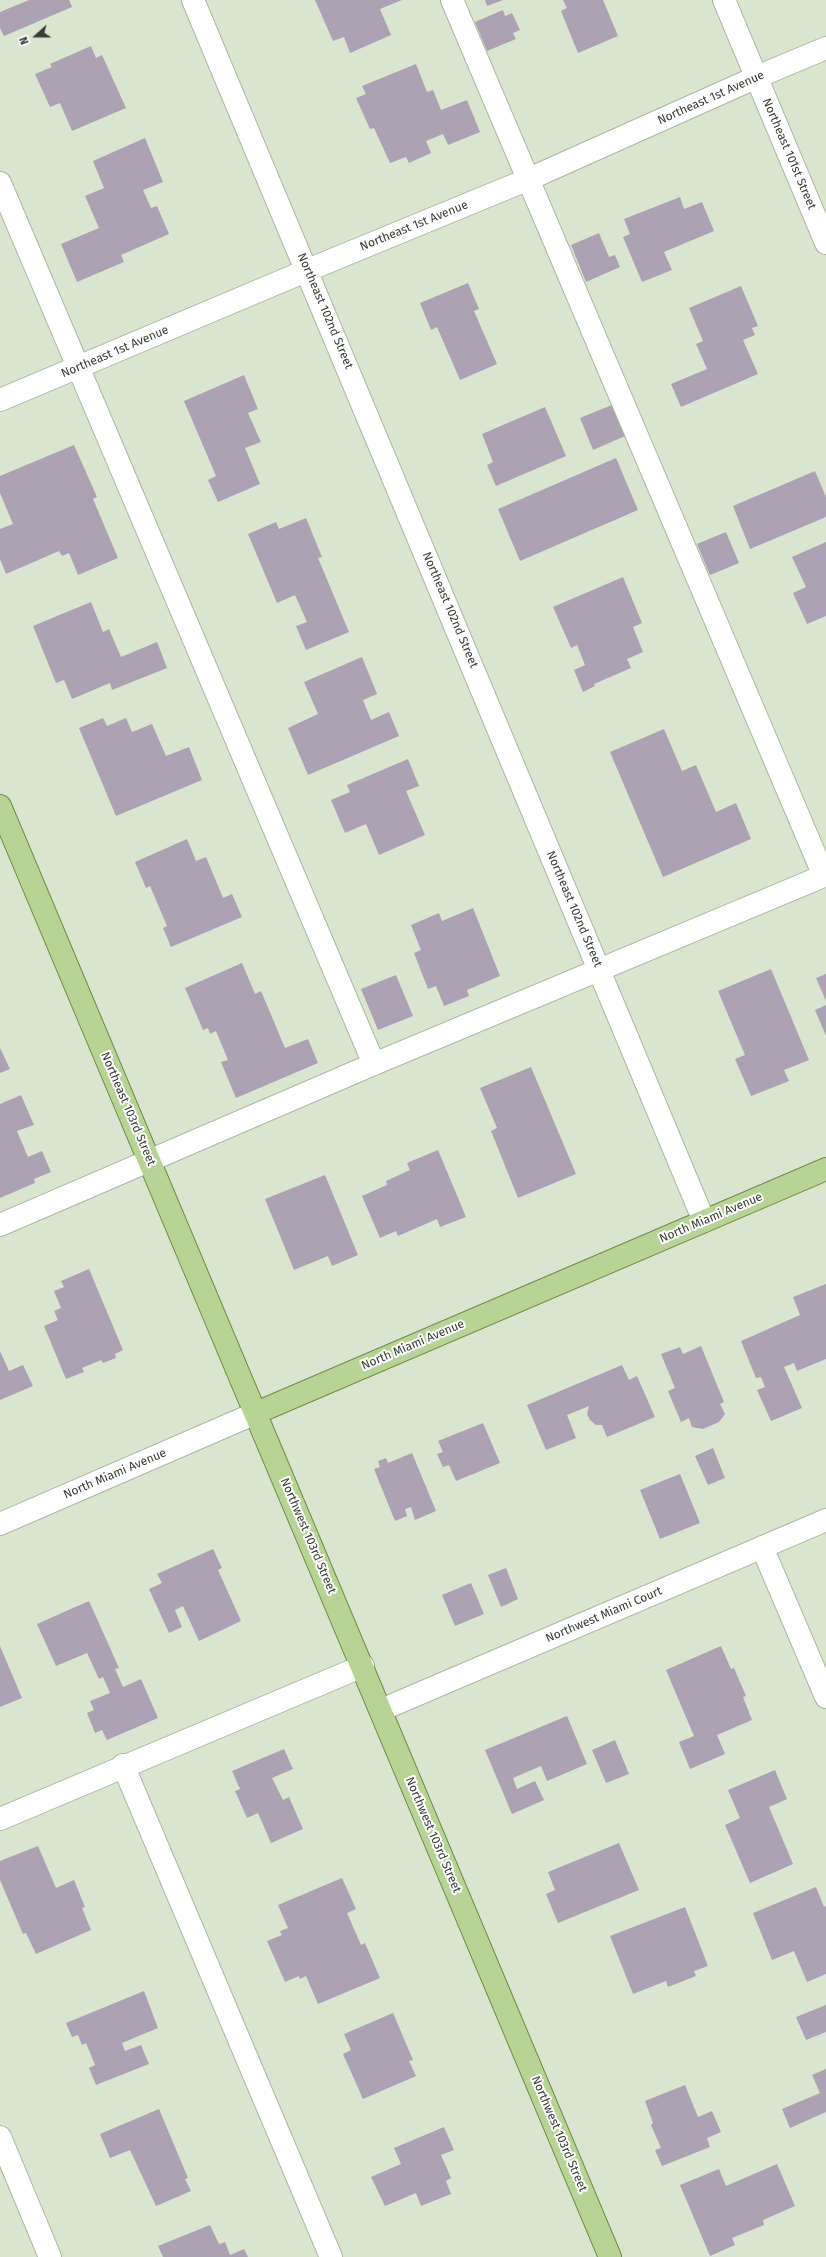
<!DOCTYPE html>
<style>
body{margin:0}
#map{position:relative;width:826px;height:2257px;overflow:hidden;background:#dae5d0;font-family:"Fira Sans",sans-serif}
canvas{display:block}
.north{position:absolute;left:16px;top:16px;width:40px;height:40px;-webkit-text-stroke:3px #fff;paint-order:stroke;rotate:249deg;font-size:11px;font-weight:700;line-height:16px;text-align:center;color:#383c34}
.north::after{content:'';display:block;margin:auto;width:14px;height:18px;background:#383c34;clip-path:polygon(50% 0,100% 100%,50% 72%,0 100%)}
</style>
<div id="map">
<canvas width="826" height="2257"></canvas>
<div class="north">N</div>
</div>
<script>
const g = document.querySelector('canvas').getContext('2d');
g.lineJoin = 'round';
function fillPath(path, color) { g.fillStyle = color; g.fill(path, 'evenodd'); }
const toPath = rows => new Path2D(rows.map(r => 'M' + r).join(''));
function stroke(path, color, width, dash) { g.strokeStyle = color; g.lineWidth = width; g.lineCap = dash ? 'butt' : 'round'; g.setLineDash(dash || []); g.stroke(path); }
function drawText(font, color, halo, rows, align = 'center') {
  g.font = font + ' "Fira Sans",sans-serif'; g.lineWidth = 4; g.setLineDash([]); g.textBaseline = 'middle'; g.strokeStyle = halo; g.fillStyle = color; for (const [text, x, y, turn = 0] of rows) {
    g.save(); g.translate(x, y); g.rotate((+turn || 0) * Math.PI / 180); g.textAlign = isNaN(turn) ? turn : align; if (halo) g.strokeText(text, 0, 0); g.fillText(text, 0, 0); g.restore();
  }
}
fillPath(toPath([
 [29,0,69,0,72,7,4,36,0,28,0,12],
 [315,0,402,0,380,9,391,35,350,53,344,37,333,41],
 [485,0,503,0,487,6],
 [563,0,603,0,618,36,578,53,561,11,567,8],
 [503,10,505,16,512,13,520,30,513,33,516,39,487,51,475,22],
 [91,46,96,58,102,55,126,108,72,131,60,103,50,107,35,74,52,67,50,64],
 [416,64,427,92,433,90,441,110,467,100,480,132,448,145,443,134,426,141,431,153,409,163,406,157,390,163,374,128,370,129,356,98,366,94,362,86],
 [145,138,163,182,143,190,151,208,157,206,169,234,121,255,124,262,77,282,61,244,99,228,85,196,104,188,93,161],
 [680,197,684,209,702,202,714,231,664,252,672,270,642,282,623,237,630,234,624,219],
 [599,233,609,257,615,255,620,267,586,282,571,245],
 [468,283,479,309,474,311,497,364,460,380,437,327,431,330,420,303],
 [741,286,758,326,752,328,755,335,743,340,758,374,681,407,671,384,707,369,696,344,703,341,689,308],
 [244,375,258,409,248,413,261,442,245,448,260,484,218,502,208,480,216,476,184,401],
 [612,405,625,436,593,450,580,418],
 [545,407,566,456,496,486,487,465,493,462,482,434],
 [74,445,97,497,93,499,118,558,78,575,69,553,62,556,59,551,6,574,0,559,0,529,13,524,0,493,0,476],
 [616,458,638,510,520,561,498,509],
 [815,471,826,497,826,517,750,549,733,506],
 [306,518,322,557,318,558,349,632,306,650,296,626,307,622,295,595,277,603,248,534,276,522,279,529],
 [726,532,739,563,710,575,697,544],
 [826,542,826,616,807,624,793,593,806,587,792,557],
 [623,577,642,623,633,627,643,652,627,659,631,668,594,684,595,686,583,692,574,670,585,665,577,645,571,648,553,607],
 [91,602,103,632,109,629,121,657,157,642,167,668,112,690,110,683,72,699,64,680,56,683,33,626],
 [362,657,377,694,363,700,371,720,389,712,399,736,308,775,288,728,318,714,304,682],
 [103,718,107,726,126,718,132,732,152,724,166,756,189,747,202,780,116,816,79,728],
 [664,729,682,771,696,765,716,812,736,803,751,839,663,877,610,752],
 [408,759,419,786,406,791,425,835,379,855,366,824,345,833,331,800,350,792,347,785],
 [187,839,196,861,206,857,223,898,232,894,242,917,171,947,163,928,167,926,150,886,146,888,135,862],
 [473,908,500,976,467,990,469,996,444,1006,436,986,428,989,414,953,421,950,411,925,439,913,442,921],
 [242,963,255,994,261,991,285,1048,308,1039,318,1063,236,1098,221,1062,228,1060,216,1031,210,1034,208,1028,203,1030,185,988],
 [771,969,809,1060,784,1070,789,1081,751,1096,735,1059,745,1055,718,991],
 [826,974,826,1001,816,978],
 [396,975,413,1016,378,1030,361,989],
 [826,1005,826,1036,815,1010],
 [0,1048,10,1069,0,1073],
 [531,1067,576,1174,518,1198,491,1131,497,1128,480,1088],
 [21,1095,34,1125,17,1131,28,1157,42,1151,51,1172,34,1179,35,1183,0,1198,0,1104],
 [438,1150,466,1217,440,1227,437,1219,398,1236,396,1231,380,1238,362,1196,387,1185,386,1181,410,1170,407,1163],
 [325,1175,358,1255,332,1266,328,1256,294,1270,265,1199],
 [89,1269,123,1350,115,1354,116,1358,103,1363,101,1360,82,1368,84,1372,66,1379,44,1326,58,1320,54,1311,61,1308,54,1291,64,1287,61,1281],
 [826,1284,826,1359,797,1371,794,1363,784,1367,802,1408,771,1421,757,1390,765,1387,761,1377,756,1378,741,1341,800,1315,793,1297],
 [701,1346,724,1402,720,1404,725,1414,719,1422,703,1429,692,1427,689,1418,681,1422,668,1391,675,1388,661,1354,680,1347,683,1354],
 [0,1351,9,1371,23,1365,33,1386,0,1400],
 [622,1365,629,1380,637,1376,655,1417,607,1437,602,1425,596,1425,590,1420,587,1414,589,1406,567,1415,576,1438,546,1450,527,1405],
 [483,1423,500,1463,456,1481,449,1465,443,1467,437,1454,443,1452,438,1441],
 [713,1448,725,1478,708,1485,695,1456],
 [412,1453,436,1511,415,1520,411,1507,405,1509,407,1516,395,1521,374,1469,380,1467,378,1461,386,1458,388,1463],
 [680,1474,700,1523,660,1539,640,1490],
 [213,1549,222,1568,218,1570,241,1621,199,1641,183,1606,175,1610,182,1627,169,1633,149,1589,162,1583,157,1574],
 [506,1568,518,1599,501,1607,488,1575],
 [471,1583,484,1614,455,1626,442,1595],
 [89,1601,119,1668,115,1669,123,1687,141,1679,158,1718,107,1740,102,1730,95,1733,87,1713,94,1710,90,1701,110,1693,103,1677,99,1679,87,1653,56,1666,37,1624],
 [0,1646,22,1698,0,1707],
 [721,1646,731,1669,734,1668,746,1696,743,1697,752,1720,717,1735,725,1754,690,1769,679,1742,694,1736,666,1670],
 [567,1716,587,1764,547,1781,541,1766,513,1778,517,1789,535,1781,544,1800,512,1814,485,1750],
 [615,1740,629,1774,606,1783,592,1750],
 [284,1749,293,1769,272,1778,283,1800,289,1797,303,1829,271,1843,258,1813,247,1818,235,1791,240,1789,232,1771],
 [775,1770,787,1799,769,1807,793,1864,750,1883,725,1825,740,1818,728,1790],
 [619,1843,639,1890,558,1923,546,1894,555,1890,548,1872],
 [38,1846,56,1888,74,1880,85,1907,82,1908,91,1930,36,1954,26,1933,23,1934,0,1880,0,1861],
 [342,1878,356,1909,347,1913,361,1945,365,1943,380,1978,318,2004,306,1976,300,1979,299,1976,285,1982,267,1941,282,1935,280,1931,288,1928,278,1905],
 [816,1887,824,1907,826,1906,826,1974,807,1982,794,1951,772,1960,753,1913],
 [685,1907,708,1966,694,1971,696,1976,668,1987,666,1981,633,1994,610,1936],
 [144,1991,158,2028,122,2043,125,2051,141,2045,149,2064,96,2085,89,2068,95,2065,86,2043,82,2045,78,2035,72,2037,66,2023],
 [826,2005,826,2032,806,2040,796,2017],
 [393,2013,413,2060,409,2061,416,2076,363,2099,343,2054,351,2050,344,2034],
 [826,2069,826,2112,790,2128,782,2109,820,2093,812,2075],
 [685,2085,698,2117,712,2111,721,2132,707,2138,710,2147,662,2166,655,2150,661,2148,651,2125,653,2123,645,2101],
 [159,2109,188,2178,185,2179,191,2191,156,2206,130,2150,110,2158,100,2134],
 [444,2127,454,2150,441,2155,451,2178,446,2181,451,2194,421,2206,416,2193,385,2206,371,2177,401,2164,394,2148],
 [777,2164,795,2206,763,2220,764,2225,732,2238,735,2245,710,2256,680,2185,719,2169,726,2186],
 [210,2225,219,2244,225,2242,230,2255,244,2249,248,2257,163,2257,158,2246]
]), '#ada1b4');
const minor = toPath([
 [193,0,704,1221],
 [452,0,824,876],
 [724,0,826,243],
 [0,183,374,1064],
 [0,400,308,270,529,179,757,77,826,48],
 [0,1225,374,1064,826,875],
 [0,1524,256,1413],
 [762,1547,826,1697],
 [381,1710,826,1520],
 [123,1765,331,2257],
 [0,1819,363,1666],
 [0,2137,50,2257]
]);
const major = toPath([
 [0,806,610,2257],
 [256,1413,826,1169]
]);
stroke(minor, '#abb6a1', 24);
stroke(major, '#6d8d45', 24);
stroke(minor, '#fff', 22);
stroke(major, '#b8d495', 22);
drawText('12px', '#383c34', '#fff', [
 ["Northeast 1st Avenue",711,98,-24],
 ["Northeast 101st Street",789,154,67],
 ["Northeast 1st Avenue",414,226,-22],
 ["Northeast 102nd Street",325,311,67],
 ["Northeast 1st Avenue",115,352,-23],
 ["Northeast 102nd Street",450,610,67],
 ["Northeast 102nd Street",574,909,67],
 ["Northeast 103rd Street",128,1109,67],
 ["North Miami Avenue",711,1218,-23],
 ["North Miami Avenue",413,1345,-23],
 ["North Miami Avenue",115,1474,-23],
 ["Northwest 103rd Street",308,1536,67],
 ["Northwest Miami Court",604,1615,-23],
 ["Northwest 103rd Street",433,1835,67],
 ["Northwest 103rd Street",559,2134,67]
]);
</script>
